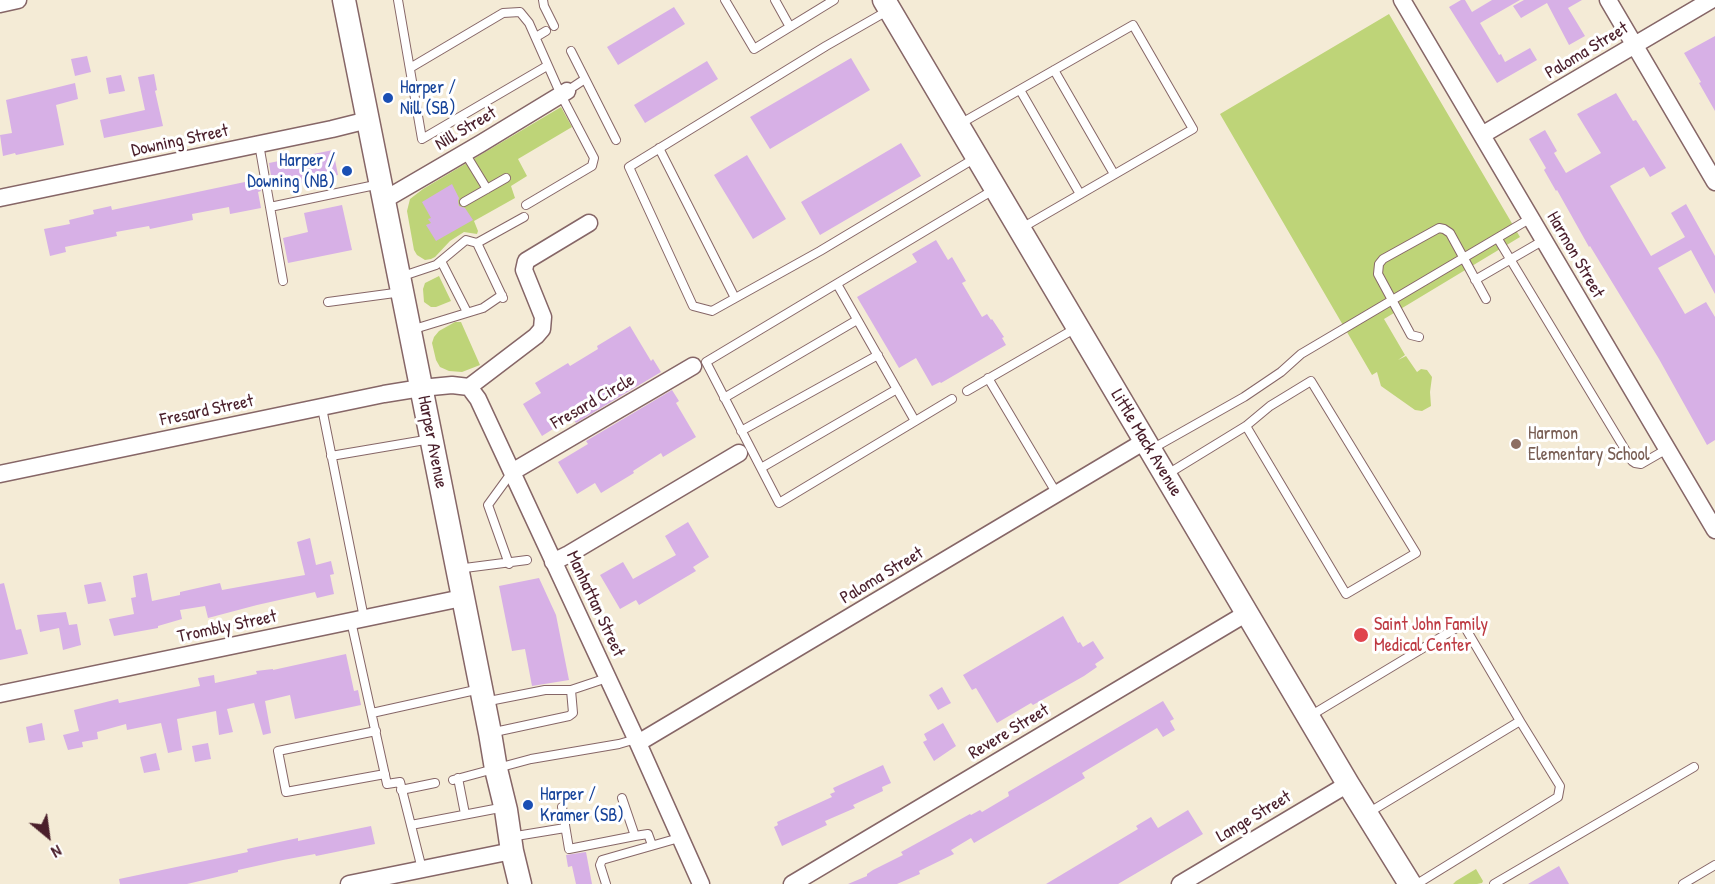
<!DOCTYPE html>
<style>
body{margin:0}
#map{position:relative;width:1715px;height:884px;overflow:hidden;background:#f4ebd6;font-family:"Patrick Hand",sans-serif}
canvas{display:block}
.north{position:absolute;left:18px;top:806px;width:60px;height:60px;-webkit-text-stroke:4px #fff;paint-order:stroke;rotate:151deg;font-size:16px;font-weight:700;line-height:24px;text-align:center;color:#4a1f2b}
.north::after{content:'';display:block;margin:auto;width:21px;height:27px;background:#4a1f2b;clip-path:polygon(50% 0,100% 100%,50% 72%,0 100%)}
</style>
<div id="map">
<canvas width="1715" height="884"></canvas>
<div class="north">N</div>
</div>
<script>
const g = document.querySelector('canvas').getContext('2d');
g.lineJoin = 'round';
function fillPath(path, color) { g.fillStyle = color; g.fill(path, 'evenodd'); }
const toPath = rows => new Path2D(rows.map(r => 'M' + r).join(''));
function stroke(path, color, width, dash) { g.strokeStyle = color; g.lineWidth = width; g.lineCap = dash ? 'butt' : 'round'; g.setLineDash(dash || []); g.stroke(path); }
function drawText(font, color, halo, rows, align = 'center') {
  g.font = font + ' "Patrick Hand",sans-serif'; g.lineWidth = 6; g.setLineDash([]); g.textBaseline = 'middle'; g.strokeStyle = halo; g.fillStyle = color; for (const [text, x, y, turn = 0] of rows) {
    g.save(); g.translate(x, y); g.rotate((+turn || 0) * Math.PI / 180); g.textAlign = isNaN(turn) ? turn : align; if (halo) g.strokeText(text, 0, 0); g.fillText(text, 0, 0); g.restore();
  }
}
fillPath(toPath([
 [1389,14,1520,237,1384,319,1405,355,1398,360,1406,356,1417,372,1421,369,1427,370,1432,377,1430,392,1431,406,1422,411,1415,410,1381,386,1377,372,1372,375,1220,114],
 [561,107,572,127,518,159,527,176,511,186,515,198,474,221,478,231,477,234,464,232,450,241,435,257,431,259,425,260,417,255,414,250,407,211,410,199,423,189],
 [439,276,451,301,436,307,431,307,424,302,423,289,425,283],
 [455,322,461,322,480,365,462,372,449,371,440,367,436,360,432,343,434,337,439,331],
 [1476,869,1483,881,1482,883,1477,884,1453,884,1456,881]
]), '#bed478');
fillPath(toPath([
 [1461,0,1465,0,1472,12,1492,0,1520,0,1480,23,1499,55,1501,54,1505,62,1530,48,1537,60,1497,83,1449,7],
 [1524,0,1582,0,1568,8,1585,36,1569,45,1547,3,1521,18,1513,6],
 [674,7,685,24,618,65,607,47],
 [1715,36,1715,111,1699,83,1701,82,1684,53],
 [87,56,91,72,75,76,71,59],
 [851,58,870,90,770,149,750,117],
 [707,61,718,79,645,123,634,105],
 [154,74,157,90,155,91,163,126,104,138,100,120,145,110,138,77],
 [121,75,125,91,109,94,106,78],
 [75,83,78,99,56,105,64,145,16,155,15,153,3,156,0,135,12,133,6,100],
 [1616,93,1633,121,1636,120,1666,168,1650,177,1644,167,1610,186,1651,256,1685,237,1671,213,1686,204,1715,256,1715,294,1691,250,1658,268,1685,314,1706,302,1715,317,1715,440,1707,445,1659,359,1590,246,1589,247,1557,190,1556,191,1544,170,1546,168,1529,139,1545,130,1557,151,1554,153,1566,173,1601,153,1577,114],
 [901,143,921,176,820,235,801,202],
 [333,150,338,175,273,189,269,163],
 [747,155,786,219,753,239,714,175],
 [259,179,261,191,258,192,261,208,230,214,229,207,192,214,193,220,150,229,149,226,116,232,117,236,65,247,66,252,50,256,44,229,70,224,69,220,94,214,93,210,111,206,112,210],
 [452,184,459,198,458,201,459,206,465,208,473,220,436,241,426,225,431,223,428,219,431,218,422,202],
 [342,205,352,250,288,263,283,238,308,232,304,213],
 [936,240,948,260,952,257,966,281,962,283,982,317,987,314,991,320,992,319,1004,337,1002,338,1006,345,941,383,940,382,932,386,916,358,899,368,857,297,917,262,912,254],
 [630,326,651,361,653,359,661,372,576,423,572,417,542,436,523,404,541,393,535,383,568,363,570,366,598,349,597,346],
 [672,390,679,401,676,403,696,437,663,457,661,453,633,471,634,473,601,493,595,483,577,494,558,462,588,444,586,441],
 [688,522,709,557,693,567,696,571,639,605,636,600,620,609,600,575,623,562,633,579,676,555,665,536],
 [310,538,316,565,331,561,334,574,330,575,334,594,317,598,315,592,257,605,208,618,205,606,180,610,182,619,158,626,158,628,114,636,109,619,134,614,131,598,136,597,133,576,147,573,152,601,180,595,180,592,220,583,222,590,305,575,297,542],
 [539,578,556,615,569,680,532,686,525,649,512,651,499,586],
 [101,582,106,601,88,604,84,585],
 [4,583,16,630,21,629,28,654,0,660,0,584],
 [66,612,69,625,77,624,81,645,63,650,59,628,40,632,37,615],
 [1063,616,1078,643,1080,642,1083,647,1093,641,1104,658,1095,664,1097,667,1084,676,1033,705,1031,703,997,723,976,688,972,690,963,675],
 [346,654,354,691,358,690,361,705,295,719,290,695,265,701,271,733,263,735,254,703,227,709,233,732,219,735,216,711,177,719,182,750,168,753,161,723,127,730,126,724,97,732,98,739,82,742,83,747,68,750,63,735,79,731,74,710,118,699,119,703,200,686,198,678,214,675,215,683,257,674,256,671,273,669,273,670],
 [942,687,951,703,938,710,929,695],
 [1163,701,1174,719,1170,721,1175,730,1163,737,1157,728,1082,773,1085,778,1048,800,974,843,971,838,951,850,954,854,919,871,920,874,897,884,848,884,867,876,867,874,873,870,903,855,901,852,970,814,971,815,980,810,982,812,1009,796,1008,792],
 [42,723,45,740,29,743,26,727],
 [943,723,956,746,934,761,923,742,927,740,924,734],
 [208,743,211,759,195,762,192,746],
 [156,753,160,770,144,773,140,757],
 [883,765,891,783,882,787,883,791,853,805,855,808,825,821,827,825,782,846,774,827,778,825,777,822,832,797,830,794,835,792,833,788],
 [1188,810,1203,834,1118,884,1046,884,1138,829,1136,826,1151,817,1158,828],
 [371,826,375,844,316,856,315,854,283,860,238,870,238,872,187,884,120,884,119,879,248,852,247,849,298,838,298,841],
 [586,852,592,884,576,884,572,866,568,867,566,855],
 [1559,866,1569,884,1528,884]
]), '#d7b0e6');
const service = toPath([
 [398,0,422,139,547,66],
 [543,0,544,6,554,26],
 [725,0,754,49,834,0],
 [775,0,790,27],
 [889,10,826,46,629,167,693,306,712,311,820,251,977,157],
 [536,37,546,31],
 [571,51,616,140],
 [410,68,503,13,520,12,529,23,561,95,594,158,592,166,526,205],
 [1054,70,1114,174],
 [1020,90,1080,194],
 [567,91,585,79],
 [958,125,1133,25,1193,129,1020,229],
 [259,144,283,281],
 [659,148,735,298],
 [465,153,487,189],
 [464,202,506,178],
 [270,207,380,184],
 [1498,239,1632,461,1635,463,1641,464,1667,449],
 [477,243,524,217],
 [441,261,467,312],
 [400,277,436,265,466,240,477,243,503,298],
 [1475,280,1544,240],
 [837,284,915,421],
 [328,302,402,292],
 [411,330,483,308,502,295],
 [1419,337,1411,335,1378,274,1379,264,1383,259,1439,228,1444,229,1450,233,1486,299],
 [988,378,1057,494],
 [967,391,1076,328],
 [724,398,857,320],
 [952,399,779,503,706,362,995,189],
 [322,408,364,618],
 [741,431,878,355],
 [1150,450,1244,397,1281,372,1301,354,1531,218],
 [331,456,431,439],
 [761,468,897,389],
 [1166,475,1246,426,1270,406,1311,381,1416,553,1346,594,1246,426],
 [509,564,488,505,512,472],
 [457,569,527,560],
 [351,621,387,784,400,782,422,869],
 [571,690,607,678],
 [484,702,545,690,571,690,573,713,569,716,490,733],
 [372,713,480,689],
 [1310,716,1463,624,1520,721],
 [376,731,278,751,286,792,385,774],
 [458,778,465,814],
 [453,780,531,759,619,744,636,739],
 [401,790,435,783],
 [622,798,635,836,648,834,652,845],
 [562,807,569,849,635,836],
 [1368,813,1520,721,1560,786,1558,797,1417,884],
 [411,825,505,807],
 [510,837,565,828],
 [606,884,600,865,602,860,679,838],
 [1494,884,1694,767],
 [1683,884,1715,865]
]);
const minor = toPath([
 [1402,0,1715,530],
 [1608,0,1715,182],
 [0,4,18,0],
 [1482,135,1711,0],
 [0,198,332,129,368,120],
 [384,200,480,144,567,91],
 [469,387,536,336,542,329,543,317,524,270,526,261,589,223],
 [512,472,693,366],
 [0,474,384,394,421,388,452,385,469,387,478,399,638,743,701,884],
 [553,562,569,554,739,453],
 [0,694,462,598],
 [638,743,1145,441],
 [349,884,512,851],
 [792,884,1247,613],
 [1180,884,1348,784]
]);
const secondary = toPath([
 [344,0,490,733,496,769,506,810,512,851,520,884],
 [884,0,1348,784,1410,884]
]);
stroke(service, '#866667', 10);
stroke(minor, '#866667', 19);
stroke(secondary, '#866667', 25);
stroke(service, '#fff', 8);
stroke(minor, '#fff', 16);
stroke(secondary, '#fff', 22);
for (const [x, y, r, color] of [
 [388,98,6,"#1a4fb4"],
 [347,171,6,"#1a4fb4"],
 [1516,444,6,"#8d6e63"],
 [1361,635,8,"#e0444e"],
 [528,805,6,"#1a4fb4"]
]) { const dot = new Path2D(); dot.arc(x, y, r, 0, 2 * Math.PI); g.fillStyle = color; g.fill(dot); stroke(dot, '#fff', 2); }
drawText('18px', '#4a1f2b', '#fff', [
 ["Paloma Street",1587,51,-31],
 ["Nill Street",466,129,-31],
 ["Downing Street",180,141,-12],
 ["Harmon Street",1575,255,60],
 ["Fresard Circle",593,402,-30],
 ["Fresard Street",207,411,-12],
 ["Harper Avenue",432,442,79],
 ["Little Mack Avenue",1146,443,59],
 ["Paloma Street",882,576,-31],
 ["Manhattan Street",595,604,65],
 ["Trombly Street",227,627,-12],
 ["Revere Street",1009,732,-31],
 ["Lange Street",1254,817,-31]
]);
drawText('18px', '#164399', '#fff', [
 ["Harper /",400,88],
 ["Nill (SB)",400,109],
 ["Harper /",335,161,"right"],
 ["Downing (NB)",335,182,"right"],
 ["Harper /",540,795],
 ["Kramer (SB)",540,816]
], 'left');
drawText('18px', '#785e54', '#fff', [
 ["Harmon",1528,434],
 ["Elementary School",1528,455]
], 'left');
drawText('18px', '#be3a42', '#fff', [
 ["Saint John Family",1374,625],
 ["Medical Center",1374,646]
], 'left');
</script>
